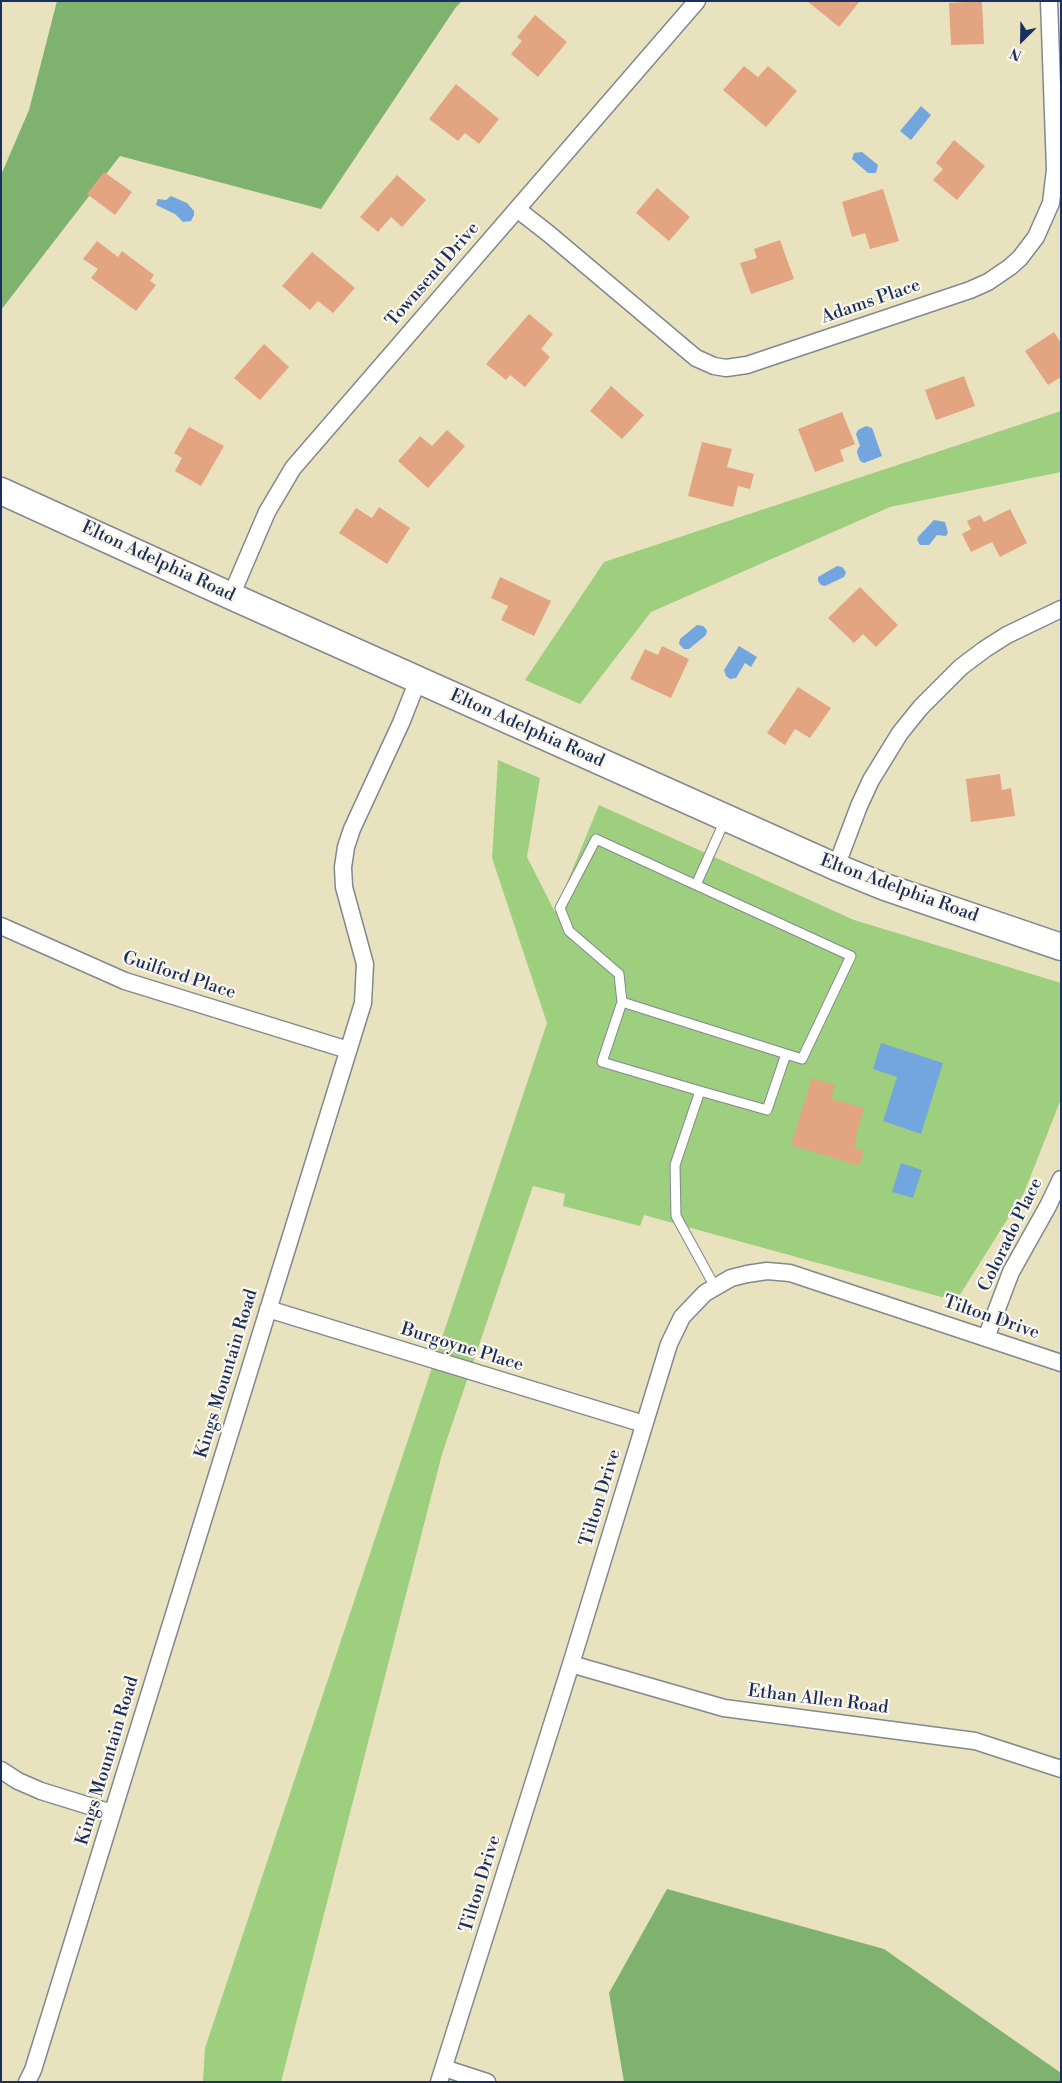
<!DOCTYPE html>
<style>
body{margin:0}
#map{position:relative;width:1062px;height:2083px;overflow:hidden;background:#e9e2bf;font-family:"Libre Bodoni",serif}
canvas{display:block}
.frame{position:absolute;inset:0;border:2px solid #1b2f5e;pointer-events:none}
.north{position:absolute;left:997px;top:15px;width:50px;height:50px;-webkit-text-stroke:4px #fbf7ec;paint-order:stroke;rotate:203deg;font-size:14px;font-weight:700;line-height:20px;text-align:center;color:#1b2f5e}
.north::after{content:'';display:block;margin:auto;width:18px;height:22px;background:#1b2f5e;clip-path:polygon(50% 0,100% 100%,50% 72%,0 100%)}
</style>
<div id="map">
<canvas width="1062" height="2083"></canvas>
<div class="frame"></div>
<div class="north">N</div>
</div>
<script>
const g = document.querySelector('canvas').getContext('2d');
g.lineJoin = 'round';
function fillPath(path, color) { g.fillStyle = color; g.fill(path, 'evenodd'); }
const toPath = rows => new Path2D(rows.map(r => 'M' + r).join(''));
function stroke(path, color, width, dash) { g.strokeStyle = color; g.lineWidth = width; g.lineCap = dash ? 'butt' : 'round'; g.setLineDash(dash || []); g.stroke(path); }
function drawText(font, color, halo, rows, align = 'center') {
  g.font = font + ' "Libre Bodoni",serif'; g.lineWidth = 4.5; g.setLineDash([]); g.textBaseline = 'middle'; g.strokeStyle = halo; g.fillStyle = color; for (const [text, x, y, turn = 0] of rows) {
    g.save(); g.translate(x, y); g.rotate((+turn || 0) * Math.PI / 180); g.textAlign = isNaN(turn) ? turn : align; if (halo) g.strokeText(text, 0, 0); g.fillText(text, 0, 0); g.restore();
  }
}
fillPath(toPath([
 [1061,411,1061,472,890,507,651,612,580,704,525,680,604,562],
 [498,760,540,778,527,857,555,912,599,805,854,920,1061,983,1061,1099,1024,1193,956,1301,644,1215,640,1226,563,1206,565,1194,533,1186,442,1454,281,2082,203,2082,205,2048,547,1023,492,858]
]), '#9dcf7f');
fillPath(toPath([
 [57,1,462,1,456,7,321,209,120,156,1,310,1,175,29,110],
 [667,1889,884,1949,1061,2073,1061,2082,624,2082,609,1993]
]), '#7eb26e');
fillPath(toPath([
 [921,106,931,115,911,140,900,131],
 [862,152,878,165,876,173,868,173,852,159,854,153],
 [171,196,187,203,194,211,194,215,191,221,183,222,175,214,156,205,158,199,166,200],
 [866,426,872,428,882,456,864,463,860,461,857,453,858,448,860,446,856,434,858,430],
 [934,520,945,522,948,533,946,536,937,535,929,545,920,545,917,540,918,537],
 [837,566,842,567,846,572,844,577,825,586,821,585,818,581,818,577],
 [697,625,703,626,707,630,706,635,689,649,684,649,679,644,680,639],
 [739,646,757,657,751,667,745,663,736,678,730,679,726,676,724,670],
 [881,1043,943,1063,921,1134,883,1121,897,1077,873,1069],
 [901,1163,922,1170,913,1198,892,1192]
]), '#73a6df');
fillPath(toPath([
 [807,1,860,1,839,27],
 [982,1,984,44,951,45,949,3],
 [535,15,567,42,538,77,511,54,522,41,517,37],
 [744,66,758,77,768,66,797,91,766,127,723,90],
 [456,84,499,119,479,144,465,133,458,141,429,119],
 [954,140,985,166,957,200,933,180,943,169,936,163],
 [104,172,132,192,115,215,87,194],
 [397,175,426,200,402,227,391,217,378,232,360,217],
 [657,188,690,217,669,241,636,213],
 [883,189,899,241,870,249,865,233,852,237,842,202],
 [780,240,794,279,751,294,740,263,757,258,754,249],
 [97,241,118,257,122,251,154,275,150,281,156,285,136,311,91,278,98,269,83,259],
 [312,252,355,288,333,313,318,301,310,310,282,286],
 [529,314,553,334,541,349,550,357,525,387,510,375,506,380,486,364],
 [1054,332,1061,343,1061,377,1048,385,1025,351],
 [264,344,289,367,260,400,234,378],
 [964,376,975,406,936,420,925,390],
 [611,386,644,415,622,439,590,411],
 [842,412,855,444,840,450,844,461,815,472,798,429],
 [189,427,224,446,201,486,175,471,182,458,174,453],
 [447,430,465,446,428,488,398,461,420,436,432,446],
 [702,442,732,449,727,467,754,474,750,489,738,486,733,507,688,496],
 [379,507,410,528,387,564,339,533,356,508,372,518],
 [1010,509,1027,543,1000,557,992,542,971,552,962,534,971,529,967,521,980,515,984,522],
 [500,577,551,601,534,636,501,620,508,606,491,598],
 [860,587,898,625,876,647,863,634,854,643,828,618],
 [662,646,689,659,671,698,630,679,645,649,658,655],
 [798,687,831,708,810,738,795,729,785,745,767,733],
 [1000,774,1002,790,1011,788,1015,816,971,822,966,779],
 [812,1078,835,1085,831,1099,864,1108,855,1139,857,1140,854,1148,864,1151,859,1166,791,1145]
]), '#e3a482');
const service = toPath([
 [622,1002,619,974,569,931,560,908,596,839,696,885],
 [700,1091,767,1110,786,1054],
 [715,1287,676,1216,675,1165,700,1091,602,1062,622,1002,802,1059,851,956,696,885,725,820]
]);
const minor = toPath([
 [517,209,549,234,696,358,714,366,726,368,747,365,970,290,988,282,1010,267,1020,258,1036,237,1051,203,1055,170,1049,1],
 [231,596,267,512,293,468,697,1],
 [836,867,859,806,871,780,900,733,921,707,961,667,985,649,1007,635,1061,609],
 [1,926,125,981,348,1050],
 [268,1309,644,1424],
 [986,1338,1011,1272,1048,1206,1061,1179],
 [571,1664,724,1708,975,1741,1061,1769],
 [1,1770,18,1781,41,1791,112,1813],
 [444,2068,487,2082],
 [27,2082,33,2070,363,1003,365,964,344,887,343,867,346,847,352,829,401,723,418,680],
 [439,2082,571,1664,669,1344,682,1317,705,1293,731,1278,747,1274,767,1271,790,1273,1061,1363]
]);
const primary = toPath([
 [1,491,231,596,836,867,885,887,1061,947]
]);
stroke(service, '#82888e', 11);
stroke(minor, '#82888e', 19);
stroke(primary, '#82888e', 29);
stroke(service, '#fff', 9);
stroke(minor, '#fff', 16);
stroke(primary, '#fff', 26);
drawText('18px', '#1b2f5e', '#fbf7ec', [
 ["Townsend Drive",433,275,-49],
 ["Adams Place",871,302,-19],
 ["Elton Adelphia Road",158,562,25],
 ["Elton Adelphia Road",527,729,24],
 ["Elton Adelphia Road",899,889,20],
 ["Guilford Place",179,976,18],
 ["Colorado Place",1011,1235,-64],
 ["Tilton Drive",991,1318,19],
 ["Burgoyne Place",462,1348,17],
 ["Kings Mountain Road",227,1374,-73],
 ["Tilton Drive",601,1498,-73],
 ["Ethan Allen Road",818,1700,7],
 ["Kings Mountain Road",108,1761,-73],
 ["Tilton Drive",481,1884,-73]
]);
</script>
